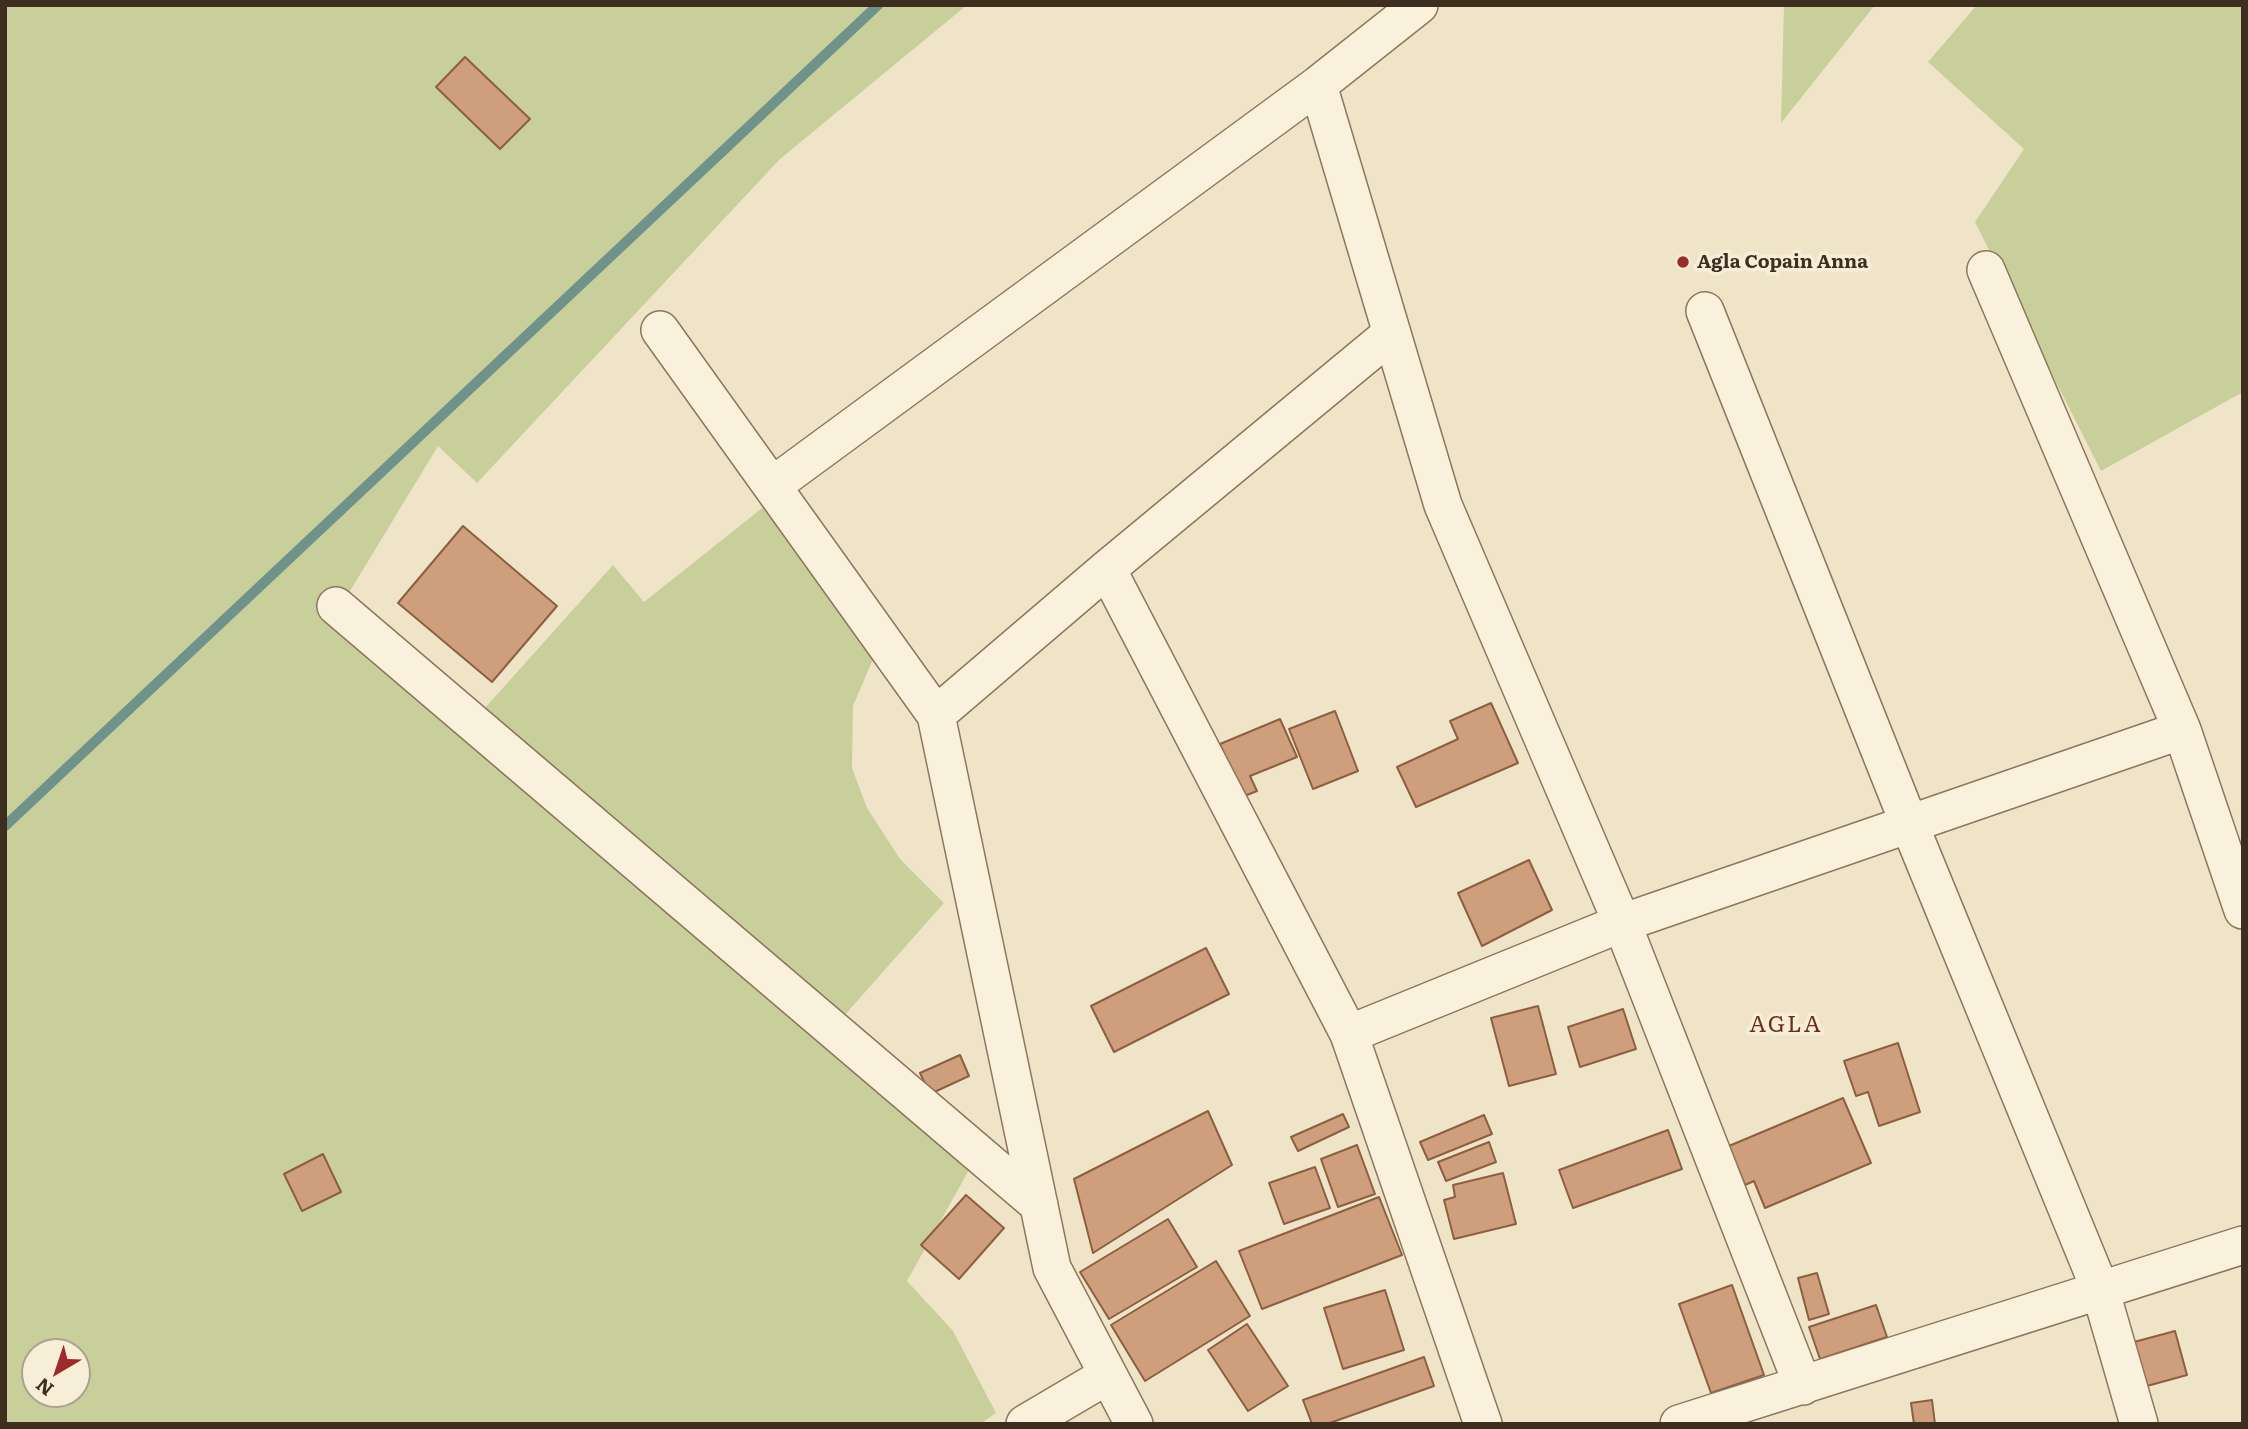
<!DOCTYPE html>
<style>
body{margin:0}
#map{position:relative;width:2248px;height:1429px;overflow:hidden;background:#f0e4c8;font-family:Literata,serif}
canvas{display:block}
.frame{position:absolute;inset:0;border:7px solid #3d2e20;pointer-events:none}
.north{position:absolute;left:21px;top:1338px;width:70px;height:70px;box-sizing:border-box;background:#f7eed8;border:2px solid #ada18e;border-radius:50%;rotate:219deg;font-size:19px;font-weight:700;line-height:28px;text-align:center;color:#3d2e20}
.north::after{content:'';display:block;margin:auto;width:24px;height:32px;background:#9e2a2b;clip-path:polygon(50% 0,100% 100%,50% 72%,0 100%)}
</style>
<div id="map">
<canvas width="2248" height="1429"></canvas>
<div class="frame"></div>
<div class="north">N</div>
</div>
<script>
const g = document.querySelector('canvas').getContext('2d');
g.lineJoin = 'round';
function fillPath(path, color) { g.fillStyle = color; g.fill(path, 'evenodd'); }
const toPath = rows => new Path2D(rows.map(r => 'M' + r).join(''));
function stroke(path, color, width, dash) { g.strokeStyle = color; g.lineWidth = width; g.lineCap = dash ? 'butt' : 'round'; g.setLineDash(dash || []); g.stroke(path); }
function drawText(font, color, halo, rows, align = 'center') {
  g.font = font + ' Literata,serif'; g.lineWidth = 7; g.setLineDash([]); g.textBaseline = 'middle'; g.strokeStyle = halo; g.fillStyle = color; for (const [text, x, y, turn = 0] of rows) {
    g.save(); g.translate(x, y); g.rotate((+turn || 0) * Math.PI / 180); g.textAlign = isNaN(turn) ? turn : align; if (halo) g.strokeText(text, 0, 0); g.fillText(text, 0, 0); g.restore();
  }
}
fillPath(toPath([
 [5,5,967,5,780,159,477,483,438,446,347,596,484,709,613,565,644,602,766,505,876,652,853,706,852,768,867,808,900,859,944,903,843,1017,983,1145,907,1281,953,1331,996,1413,980,1424,5,1424],
 [35,1352,77,1352,77,1394,35,1394],
 [1784,5,1875,5,1781,123],
 [1977,5,2243,5,2243,392,2101,471,1975,222,2024,149,1928,62]
]), '#c9cf9b');
stroke(toPath([
 [5,826,878,5]
]), '#6f938a', 10);
const building = toPath([
 [465,57,530,119,500,149,436,87,465,57],
 [463,526,557,606,492,682,398,603,463,526],
 [1491,703,1518,763,1416,807,1397,767,1458,739,1450,721,1491,703],
 [1335,711,1358,771,1313,789,1289,729,1335,711],
 [1280,719,1297,757,1250,776,1257,791,1242,797,1220,744,1280,719],
 [1529,860,1552,910,1482,946,1458,893,1529,860],
 [1206,948,1229,994,1114,1052,1091,1006,1206,948],
 [1538,1006,1556,1074,1509,1086,1491,1018,1538,1006],
 [1623,1009,1636,1049,1580,1067,1568,1027,1623,1009],
 [1898,1043,1920,1112,1879,1126,1868,1092,1856,1096,1844,1061,1898,1043],
 [960,1055,969,1076,930,1094,920,1073,960,1055],
 [1843,1098,1871,1163,1765,1208,1754,1181,1745,1185,1729,1146,1843,1098],
 [1208,1111,1232,1165,1093,1253,1074,1179,1208,1111],
 [1343,1114,1349,1127,1298,1151,1291,1137,1343,1114],
 [1484,1115,1492,1134,1428,1160,1420,1142,1484,1115],
 [1668,1130,1682,1169,1573,1208,1559,1170,1668,1130],
 [1489,1142,1496,1162,1446,1181,1438,1162,1489,1142],
 [1357,1145,1375,1194,1338,1207,1321,1159,1357,1145],
 [323,1154,341,1192,302,1211,284,1174,323,1154],
 [1315,1167,1330,1208,1284,1224,1269,1183,1315,1167],
 [1503,1173,1516,1224,1454,1239,1444,1200,1455,1197,1453,1185,1503,1173],
 [966,1195,1004,1228,959,1279,921,1245,966,1195],
 [1379,1197,1402,1255,1262,1309,1239,1251,1379,1197],
 [1168,1219,1197,1267,1109,1319,1080,1272,1168,1219],
 [1216,1261,1250,1316,1145,1381,1111,1325,1216,1261],
 [1817,1273,1829,1314,1809,1320,1798,1278,1817,1273],
 [1732,1285,1764,1375,1711,1393,1679,1304,1732,1285],
 [1385,1290,1404,1350,1343,1369,1324,1308,1385,1290],
 [1876,1305,1887,1337,1820,1359,1809,1327,1876,1305],
 [1247,1324,1288,1386,1248,1411,1208,1350,1247,1324],
 [2175,1331,2187,1375,2147,1386,2134,1342,2175,1331],
 [1424,1357,1434,1386,1327,1424,1312,1424,1303,1400,1424,1357],
 [1932,1400,1935,1424,1914,1424,1911,1403,1932,1400]
]);
fillPath(building, '#cf9f7d');
stroke(building, '#8d5f41', 2);
const street = toPath([
 [1318,85,1443,505,1622,923,1803,1386],
 [1986,270,2182,730,2243,910],
 [1705,311,1910,826,2100,1289,2139,1424],
 [660,330,936,715,1052,1268,1134,1424],
 [772,486,1318,85,1419,5],
 [1107,569,1349,1034,1483,1424],
 [336,606,1039,1205],
 [936,715,1107,569,1391,334],
 [1349,1034,1622,923,2182,730],
 [1025,1424,1108,1375],
 [1679,1424,2243,1245]
]);
stroke(street, '#8d765c', 40);
stroke(street, '#faf1dc', 37);
for (const [x, y, r, color] of [
 [1683,262,7,"#9e2a2b"]
]) { const dot = new Path2D(); dot.arc(x, y, r, 0, 2 * Math.PI); g.fillStyle = color; g.fill(dot); stroke(dot, '#f7eed8', 2.5); }
drawText('bold 19px', '#3d2e20', '#f7eed8', [
 ["Agla Copain Anna",1697,262]
], 'left');
g.letterSpacing = '2px';
drawText('23px', '#6b2e1e', '#f7eed8', [
 ["AGLA",1786,1025]
]);
g.letterSpacing = '0px';
</script>
